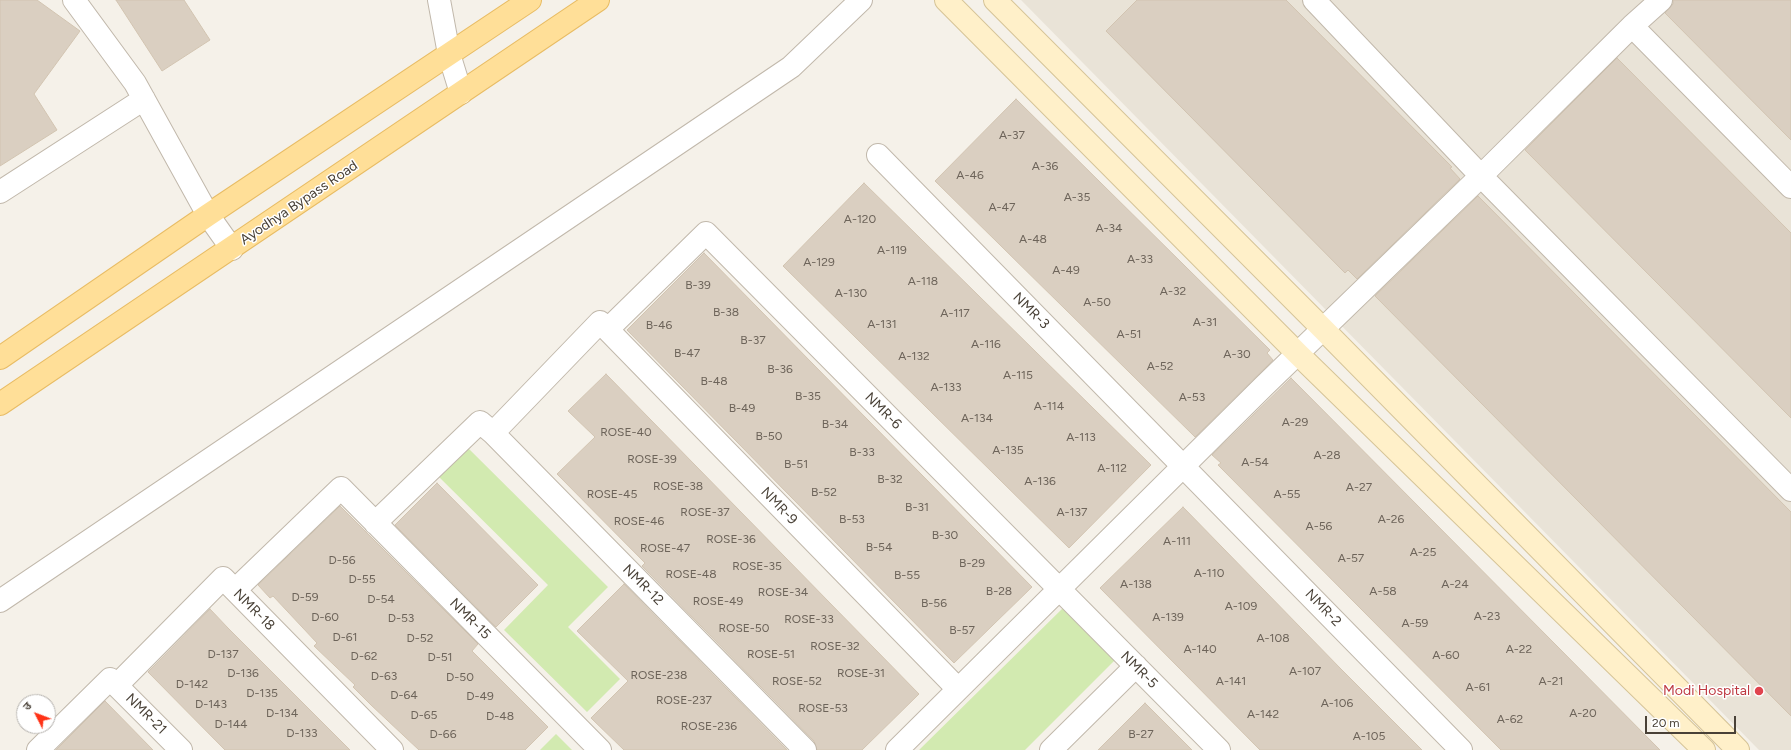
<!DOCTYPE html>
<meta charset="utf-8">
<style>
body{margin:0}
#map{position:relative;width:1791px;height:750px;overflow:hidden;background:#f5f1e9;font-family:Figtree,"Noto Sans Devanagari",sans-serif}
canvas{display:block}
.north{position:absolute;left:16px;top:694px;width:40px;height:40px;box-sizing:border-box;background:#fff;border:1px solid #b6b3af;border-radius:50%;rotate:312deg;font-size:11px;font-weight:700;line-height:16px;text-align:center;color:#494137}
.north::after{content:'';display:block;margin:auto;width:14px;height:18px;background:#ff3216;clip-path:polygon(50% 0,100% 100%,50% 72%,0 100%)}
.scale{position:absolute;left:1645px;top:716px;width:91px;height:18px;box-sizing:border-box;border:2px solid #494137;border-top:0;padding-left:5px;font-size:12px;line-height:14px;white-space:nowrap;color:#494137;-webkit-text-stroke:3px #fff;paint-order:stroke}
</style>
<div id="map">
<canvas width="1791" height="750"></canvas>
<div class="north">उ</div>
<div class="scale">20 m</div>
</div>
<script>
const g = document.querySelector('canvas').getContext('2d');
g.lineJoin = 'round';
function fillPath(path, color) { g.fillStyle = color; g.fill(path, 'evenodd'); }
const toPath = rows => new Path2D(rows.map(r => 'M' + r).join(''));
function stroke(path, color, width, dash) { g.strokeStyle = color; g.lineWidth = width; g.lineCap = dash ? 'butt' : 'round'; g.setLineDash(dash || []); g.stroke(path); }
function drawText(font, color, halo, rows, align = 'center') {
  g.font = font + ' Figtree,sans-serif'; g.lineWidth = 3; g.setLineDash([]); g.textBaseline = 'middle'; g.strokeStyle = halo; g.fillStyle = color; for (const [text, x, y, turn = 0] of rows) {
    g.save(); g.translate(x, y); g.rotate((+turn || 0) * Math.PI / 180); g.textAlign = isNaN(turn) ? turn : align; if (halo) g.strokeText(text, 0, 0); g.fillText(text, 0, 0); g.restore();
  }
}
fillPath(toPath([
 [1021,0,1791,0,1791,750,1759,750]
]), '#e9e3d7');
fillPath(toPath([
 [468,448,608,587,568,627,620,679,587,712,504,630,548,585,439,477],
 [1063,608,1115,660,1025,750,919,750],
 [556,734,572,750,540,750]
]), '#d2eab0');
const building = toPath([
 [0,0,37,0,80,31,34,94,57,130,0,166,0,0],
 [116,0,184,0,210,40,162,71,116,0],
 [1137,0,1286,0,1452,167,1450,168,1460,179,1357,279,1348,270,1345,273,1106,31,1137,0],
 [1673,0,1791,0,1791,140,1665,13,1673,4,1673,0],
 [1617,58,1791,233,1791,418,1525,150,1617,58],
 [1016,99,1270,350,1267,353,1273,360,1195,437,935,181,1016,99],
 [864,183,1151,465,1069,548,783,266,864,183],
 [1478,196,1791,512,1791,716,1375,296,1478,196],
 [704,253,1032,587,954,663,627,330,704,253],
 [606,374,919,694,862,750,817,750,814,741,642,566,645,563,557,474,595,437,568,411,606,374],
 [1291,378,1555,644,1660,750,1501,750,1218,465,1221,463,1212,455,1291,378],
 [437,483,538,585,496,627,395,525,437,483],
 [340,506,478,644,472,651,548,727,525,750,419,750,371,705,353,687,355,685,314,646,317,643,273,596,270,598,258,585,340,506],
 [1183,507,1341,669,1422,750,1260,750,1100,588,1183,507],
 [624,584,787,750,624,750,591,718,628,681,577,631,624,584],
 [210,609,228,628,350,750,225,750,148,672,210,609],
 [105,701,153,750,56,750,105,701],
 [1145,703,1192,750,1098,750,1145,703]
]);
fillPath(building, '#dacfc1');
stroke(building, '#d2c4b1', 1);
const street = toPath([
 [74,0,135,83,208,215,232,249],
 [439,0,449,54,461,93],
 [1314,0,1481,176,1791,490],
 [1632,26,1791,187],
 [878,155,1461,750],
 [0,192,144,99],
 [608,329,706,233,1219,750],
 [493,433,600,322,958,689],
 [375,523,480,422,493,433,805,750],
 [235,590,341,488,600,750],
 [0,601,791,67,861,0],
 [117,685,223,578,392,750],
 [38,750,110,679,181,750],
 [897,750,1264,386,1481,176,1632,26,1661,0],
 [1051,750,1136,666]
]);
const secondary = toPath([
 [946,0,1298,354,1704,750],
 [995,0,1324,330,1738,750]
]);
const primary = toPath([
 [0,358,208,215,530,0],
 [0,404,598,0]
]);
stroke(street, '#c1b8ab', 24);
stroke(secondary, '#d6c497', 24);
stroke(primary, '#e8bc64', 24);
stroke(street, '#fff', 22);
stroke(secondary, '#fff0c9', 22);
stroke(primary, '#ffdf98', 22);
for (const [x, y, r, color] of [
 [1759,691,5,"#e0444e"]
]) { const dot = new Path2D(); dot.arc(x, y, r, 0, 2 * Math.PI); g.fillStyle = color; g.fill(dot); stroke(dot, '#fff', 1.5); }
drawText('12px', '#6d645a', null, [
 ["A-37",1012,135],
 ["A-36",1045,166],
 ["A-46",970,175],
 ["A-35",1077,197],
 ["A-47",1002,207],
 ["A-120",860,219],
 ["A-34",1109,228],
 ["A-48",1033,239],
 ["A-119",892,250],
 ["A-33",1140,259],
 ["A-129",819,262],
 ["A-49",1066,270],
 ["A-118",923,281],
 ["B-39",698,285],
 ["A-32",1173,291],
 ["A-130",851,293],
 ["A-50",1097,302],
 ["B-38",726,312],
 ["A-117",955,313],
 ["A-31",1205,322],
 ["A-131",882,324],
 ["B-46",659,325],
 ["A-51",1129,334],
 ["B-37",753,340],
 ["A-116",986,344],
 ["B-47",687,353],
 ["A-30",1237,354],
 ["A-132",914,356],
 ["A-52",1160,366],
 ["B-36",780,369],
 ["A-115",1018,375],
 ["B-48",714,381],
 ["A-133",946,387],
 ["B-35",808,396],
 ["A-53",1192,397],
 ["A-114",1049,406],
 ["B-49",742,408],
 ["A-134",977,418],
 ["A-29",1295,422],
 ["B-34",835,424],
 ["ROSE-40",626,432],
 ["B-50",769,436],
 ["A-113",1081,437],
 ["A-135",1008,450],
 ["B-33",862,452],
 ["A-28",1327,455],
 ["ROSE-39",652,459],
 ["A-54",1255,462],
 ["B-51",796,464],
 ["A-112",1112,468],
 ["B-32",890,479],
 ["A-136",1040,481],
 ["ROSE-38",678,486],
 ["A-27",1359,487],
 ["B-52",824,492],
 ["ROSE-45",612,494],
 ["A-55",1287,494],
 ["B-31",917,507],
 ["ROSE-37",705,512],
 ["A-137",1072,512],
 ["B-53",852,519],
 ["A-26",1391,519],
 ["ROSE-46",639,521],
 ["A-56",1319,526],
 ["B-30",945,535],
 ["ROSE-36",731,539],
 ["A-111",1177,541],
 ["B-54",879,547],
 ["ROSE-47",665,548],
 ["A-25",1423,552],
 ["A-57",1351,558],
 ["D-56",342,560],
 ["B-29",972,563],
 ["ROSE-35",757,566],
 ["A-110",1209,573],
 ["ROSE-48",691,574],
 ["B-55",907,575],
 ["D-55",362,579],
 ["A-138",1136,584],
 ["A-24",1455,584],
 ["B-28",999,591],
 ["A-58",1383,591],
 ["ROSE-34",783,592],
 ["D-59",305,597],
 ["D-54",381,599],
 ["ROSE-49",718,601],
 ["B-56",934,603],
 ["A-109",1241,606],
 ["A-23",1487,616],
 ["D-60",325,617],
 ["A-139",1168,617],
 ["D-53",401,618],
 ["ROSE-33",809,619],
 ["A-59",1415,623],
 ["ROSE-50",744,628],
 ["B-57",962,630],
 ["D-61",345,637],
 ["D-52",420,638],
 ["A-108",1273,638],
 ["ROSE-32",835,646],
 ["A-140",1200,649],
 ["A-22",1519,649],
 ["D-137",223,654],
 ["ROSE-51",771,654],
 ["A-60",1446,655],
 ["D-62",364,656],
 ["D-51",440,657],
 ["A-107",1305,671],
 ["D-136",243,673],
 ["ROSE-31",861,673],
 ["ROSE-238",659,675],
 ["D-63",384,676],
 ["D-50",460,677],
 ["ROSE-52",797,681],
 ["A-141",1231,681],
 ["A-21",1551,681],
 ["D-142",192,684],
 ["A-61",1478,687],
 ["D-135",262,693],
 ["D-64",404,695],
 ["D-49",480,696],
 ["ROSE-237",684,700],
 ["A-106",1337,703],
 ["D-143",211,704],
 ["ROSE-53",823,708],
 ["D-134",282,713],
 ["A-20",1583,713],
 ["A-142",1263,714],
 ["D-65",424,715],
 ["D-48",500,716],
 ["A-62",1510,719],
 ["D-144",231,724],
 ["ROSE-236",709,726],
 ["D-133",302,733],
 ["D-66",443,734],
 ["B-27",1141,734],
 ["A-105",1369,736]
]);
drawText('14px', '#494137', '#fff', [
 ["Ayodhya Bypass Road",299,203,-34],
 ["NMR-3",1031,311,45],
 ["NMR-6",883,411,45],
 ["NMR-9",779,506,46],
 ["NMR-12",643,585,45],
 ["NMR-2",1323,608,46],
 ["NMR-18",254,610,45],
 ["NMR-15",470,619,45],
 ["NMR-5",1139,670,45],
 ["NMR-21",146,714,45]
]);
drawText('14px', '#be3a42', '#fff', [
 ["Modi Hospital",1750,691]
], 'right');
</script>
